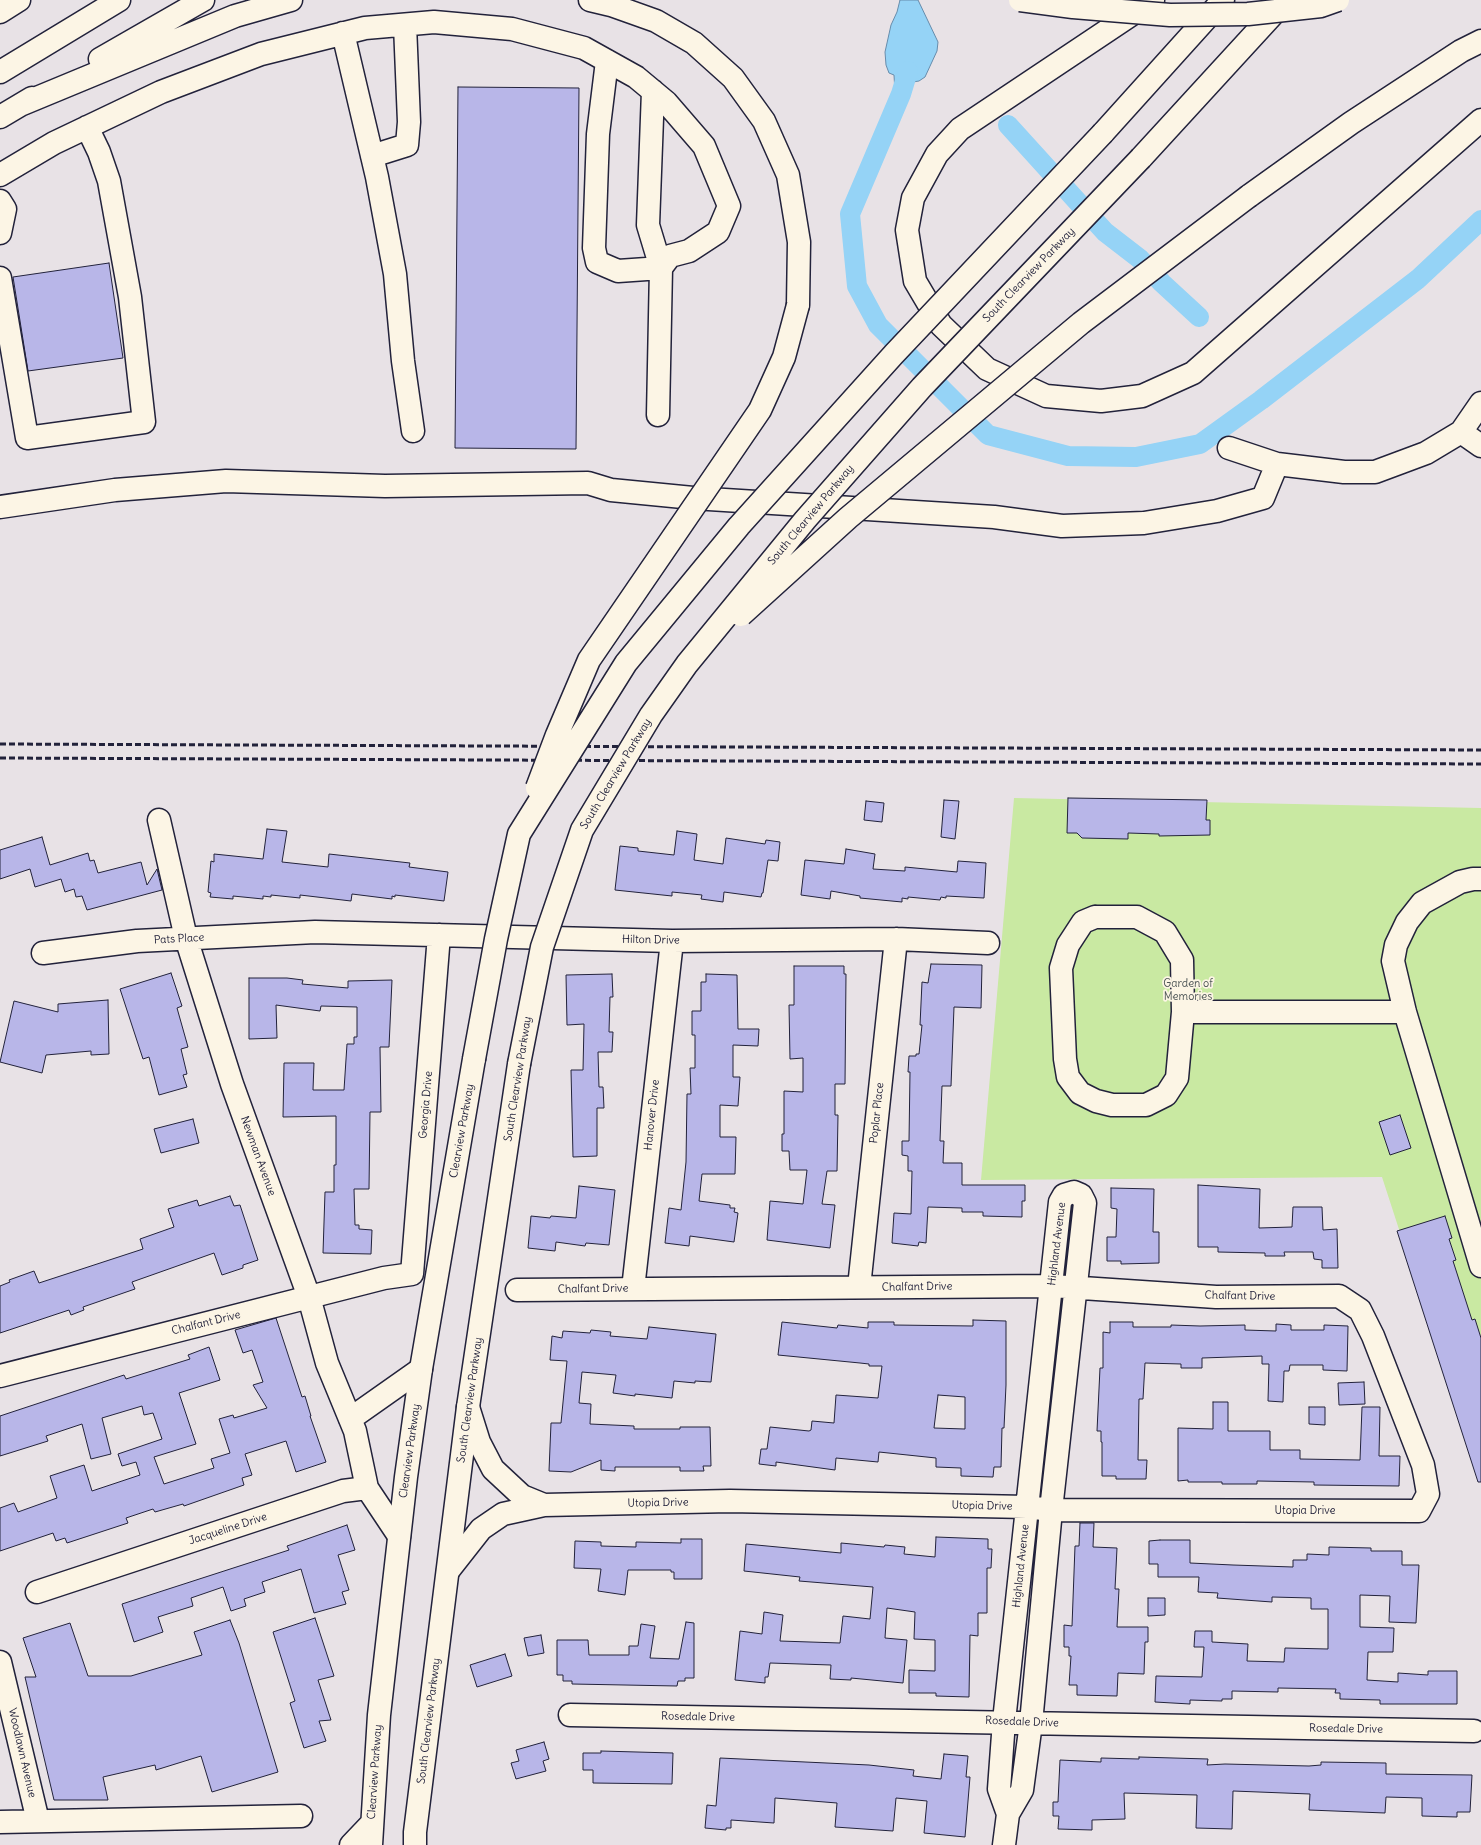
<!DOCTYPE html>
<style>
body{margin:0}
canvas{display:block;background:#e8e2e6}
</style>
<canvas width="1481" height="1845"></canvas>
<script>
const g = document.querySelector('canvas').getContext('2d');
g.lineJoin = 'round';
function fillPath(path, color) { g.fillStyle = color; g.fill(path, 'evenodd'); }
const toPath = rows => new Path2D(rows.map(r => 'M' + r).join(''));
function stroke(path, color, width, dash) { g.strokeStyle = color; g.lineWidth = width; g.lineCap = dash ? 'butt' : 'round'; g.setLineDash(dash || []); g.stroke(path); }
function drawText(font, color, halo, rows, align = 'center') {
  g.font = font + ' Delius,sans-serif'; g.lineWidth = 3.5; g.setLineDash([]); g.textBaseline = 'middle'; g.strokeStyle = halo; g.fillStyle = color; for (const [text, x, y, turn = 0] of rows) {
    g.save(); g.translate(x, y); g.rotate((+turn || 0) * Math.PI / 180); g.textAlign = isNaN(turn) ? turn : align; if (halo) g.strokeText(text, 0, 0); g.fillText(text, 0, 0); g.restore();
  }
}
fillPath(toPath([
 [1014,798,1481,808,1481,1482,1382,1177,981,1180]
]), '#c9e9a2');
const water = toPath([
 [900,0,918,0,938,42,937,51,925,77,919,81,913,82,905,98,895,93,894,75,889,73,886,65,885,52,891,25,897,12,900,0]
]);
fillPath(water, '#95d3f6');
stroke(water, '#678cab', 1);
stroke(toPath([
 [1116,240,1120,237],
 [1123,246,1127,243]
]), '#678cab', 5.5);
stroke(toPath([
 [908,71,901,94,850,214,857,286,878,325,988,435,1068,456,1136,457,1200,444,1261,400,1418,279,1481,220],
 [1008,125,1105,232,1140,259,1162,283,1199,317]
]), '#95d3f6', 20);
const building = toPath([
 [458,87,579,88,576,449,455,448,458,87],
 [109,263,123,358,28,371,13,277,109,263],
 [1068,798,1207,800,1206,820,1210,820,1210,835,1159,836,1159,834,1128,833,1128,839,1082,838,1077,833,1067,833,1068,798],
 [944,800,959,801,955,839,941,837,944,800],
 [866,801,884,803,882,822,864,820,866,801],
 [267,829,287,831,282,862,328,867,329,854,410,863,409,867,448,872,444,901,395,895,395,897,392,896,392,899,352,894,351,901,300,895,300,898,271,895,271,897,263,896,263,899,233,896,233,899,210,897,211,893,208,892,211,861,214,862,214,854,263,859,267,829],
 [677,831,697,834,694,860,723,864,726,838,765,844,766,840,780,842,778,861,768,860,763,893,762,893,761,897,724,892,723,902,701,899,702,895,672,892,672,896,615,890,620,846,638,848,638,851,674,855,677,831],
 [42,837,50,865,88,853,90,861,94,860,98,873,141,862,147,885,157,869,162,890,87,910,82,896,76,897,74,889,65,892,61,879,35,887,30,869,0,879,0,850,42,837],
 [846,849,875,854,873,869,905,871,905,867,957,872,958,861,986,863,984,898,946,896,946,898,941,897,940,900,908,897,908,899,902,898,902,902,860,898,860,896,831,891,830,899,801,895,805,860,844,864,846,849],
 [931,964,982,965,981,1008,954,1007,951,1086,942,1086,940,1141,944,1141,943,1163,962,1163,962,1185,1025,1185,1025,1201,1022,1201,1022,1217,983,1216,983,1212,962,1212,962,1208,928,1207,926,1243,919,1242,918,1246,892,1243,894,1213,911,1214,912,1171,908,1171,908,1156,902,1155,902,1141,909,1141,910,1072,908,1072,909,1056,916,1056,916,1054,919,1054,922,1025,920,1025,922,982,928,983,931,964],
 [794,966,844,966,844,974,846,974,845,1084,835,1084,835,1115,838,1115,837,1171,827,1171,822,1204,835,1205,830,1248,767,1240,770,1201,803,1204,807,1170,790,1170,789,1151,782,1151,782,1134,784,1134,784,1091,803,1092,803,1058,790,1059,789,1005,794,1005,794,966],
 [171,973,182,1006,177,1008,188,1047,181,1049,187,1074,183,1075,187,1087,159,1095,149,1057,143,1059,120,989,171,973],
 [612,974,613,997,610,997,609,1032,613,1032,612,1052,598,1052,599,1087,603,1087,604,1108,597,1108,597,1156,573,1157,571,1070,583,1070,584,1024,567,1025,566,975,612,974],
 [706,974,737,975,738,1029,759,1029,758,1046,733,1045,733,1077,740,1077,738,1106,720,1105,720,1137,736,1137,735,1174,702,1174,699,1201,730,1205,730,1208,735,1208,734,1212,738,1213,734,1242,690,1236,689,1246,665,1243,669,1208,681,1210,686,1162,687,1094,691,1094,690,1068,695,1068,695,1035,692,1035,692,1011,701,1011,701,982,706,982,706,974],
 [249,978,287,978,303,980,302,984,348,988,348,981,392,980,389,1047,380,1047,381,1112,370,1112,369,1189,354,1189,355,1225,359,1225,359,1229,372,1230,371,1254,323,1253,325,1192,334,1192,334,1165,336,1165,336,1116,283,1117,284,1063,314,1063,313,1090,344,1090,347,1044,354,1044,354,1037,357,1037,357,1007,321,1006,320,1011,276,1005,277,1038,249,1039,249,978],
 [108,1000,109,1054,91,1055,91,1051,46,1055,42,1073,0,1062,14,1001,58,1012,58,1004,108,1000],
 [1400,1115,1411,1148,1390,1155,1379,1122,1400,1115],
 [193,1119,199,1143,161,1153,154,1129,193,1119],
 [1198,1185,1260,1189,1259,1228,1292,1227,1293,1207,1322,1207,1323,1230,1337,1229,1338,1268,1322,1268,1322,1260,1314,1259,1313,1252,1284,1252,1285,1256,1265,1256,1265,1253,1218,1252,1218,1247,1198,1247,1198,1185],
 [579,1186,615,1190,609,1245,586,1243,585,1246,556,1242,555,1251,528,1248,531,1216,550,1218,551,1216,576,1218,579,1186],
 [1111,1188,1154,1189,1153,1232,1159,1232,1159,1263,1121,1264,1121,1261,1107,1261,1107,1237,1116,1237,1117,1209,1111,1208,1111,1188],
 [230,1196,234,1206,240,1205,258,1260,243,1265,243,1268,222,1275,214,1253,132,1282,135,1289,83,1307,84,1310,71,1315,69,1310,0,1333,0,1286,10,1282,9,1280,34,1271,39,1283,143,1249,140,1239,174,1227,168,1209,197,1200,199,1206,230,1196],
 [1445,1216,1452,1238,1449,1239,1456,1260,1453,1261,1472,1320,1475,1319,1481,1338,1481,1482,1478,1482,1397,1231,1445,1216],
 [276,1318,302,1397,305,1396,311,1416,310,1416,326,1462,296,1472,286,1441,245,1454,252,1475,242,1478,244,1485,184,1506,183,1504,155,1512,153,1509,126,1518,128,1523,67,1543,65,1538,56,1541,53,1533,0,1551,0,1508,14,1503,18,1512,57,1498,50,1476,84,1465,92,1491,140,1475,136,1462,122,1466,118,1454,162,1439,153,1413,144,1415,142,1406,102,1418,111,1454,91,1459,82,1424,46,1436,48,1441,0,1456,0,1416,124,1375,126,1379,190,1359,188,1355,209,1347,220,1380,179,1393,196,1444,154,1457,164,1484,214,1468,211,1459,230,1453,219,1419,233,1415,234,1418,267,1408,253,1385,263,1382,252,1350,243,1353,235,1330,276,1318],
 [973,1320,1006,1321,1006,1385,1004,1428,1002,1428,1001,1467,994,1467,993,1477,961,1476,961,1468,936,1467,936,1458,879,1452,878,1462,836,1458,835,1470,776,1462,776,1466,759,1464,761,1449,767,1449,770,1427,809,1431,811,1430,812,1421,834,1423,836,1395,878,1398,882,1366,869,1366,869,1364,860,1363,778,1355,782,1322,837,1328,838,1325,868,1328,868,1322,894,1322,894,1325,973,1326,973,1320],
 [938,1395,965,1397,965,1429,934,1428,938,1395],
 [1110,1322,1133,1322,1133,1327,1171,1327,1171,1325,1200,1326,1245,1325,1245,1330,1276,1331,1276,1324,1291,1325,1291,1330,1324,1330,1324,1325,1348,1326,1347,1371,1323,1370,1323,1365,1290,1365,1289,1371,1284,1371,1283,1402,1268,1401,1269,1364,1262,1364,1262,1356,1202,1358,1202,1368,1181,1368,1181,1364,1145,1363,1143,1399,1139,1399,1138,1460,1147,1460,1146,1479,1116,1479,1116,1476,1102,1476,1102,1442,1101,1442,1101,1431,1097,1431,1100,1368,1103,1368,1103,1332,1110,1333,1110,1322],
 [649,1327,716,1334,711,1382,695,1381,695,1383,674,1381,672,1398,635,1394,635,1396,613,1393,616,1375,582,1372,579,1403,591,1404,590,1424,634,1426,634,1429,680,1429,680,1427,710,1427,711,1466,703,1466,704,1471,680,1471,680,1467,615,1467,615,1471,601,1470,601,1460,571,1472,549,1471,551,1423,561,1423,567,1361,550,1360,552,1336,562,1338,563,1331,590,1333,591,1330,611,1332,610,1336,647,1339,649,1327],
 [1364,1382,1365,1404,1339,1405,1338,1383,1364,1382],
 [1213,1402,1228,1402,1228,1431,1270,1431,1270,1450,1300,1450,1300,1459,1360,1460,1362,1407,1380,1407,1379,1456,1400,1456,1399,1486,1314,1485,1314,1482,1257,1481,1257,1484,1222,1484,1222,1482,1188,1482,1188,1480,1178,1481,1178,1428,1213,1429,1213,1402],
 [1309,1407,1325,1407,1325,1425,1309,1424,1309,1407],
 [1080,1523,1094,1523,1093,1547,1117,1548,1115,1589,1119,1589,1117,1627,1148,1627,1148,1642,1145,1642,1144,1674,1118,1673,1117,1696,1077,1695,1077,1685,1069,1685,1071,1656,1069,1656,1069,1647,1064,1647,1064,1625,1072,1626,1075,1546,1079,1546,1080,1523],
 [347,1525,355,1550,338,1555,349,1590,342,1592,346,1604,314,1613,301,1569,262,1582,265,1592,244,1599,246,1606,231,1611,223,1587,191,1598,193,1606,158,1617,163,1632,134,1642,122,1604,289,1550,287,1546,347,1525],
 [936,1537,988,1539,988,1549,992,1549,991,1568,987,1568,987,1613,978,1613,978,1636,970,1635,969,1697,936,1696,936,1693,909,1693,909,1670,935,1671,935,1640,914,1639,915,1612,887,1608,885,1638,907,1640,903,1683,851,1678,851,1680,830,1679,831,1665,770,1663,768,1677,765,1677,765,1683,735,1680,740,1631,762,1634,764,1612,783,1615,780,1641,840,1643,843,1616,870,1619,873,1587,799,1581,800,1577,744,1571,746,1544,841,1553,841,1543,884,1547,885,1545,905,1547,904,1554,935,1557,936,1537],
 [681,1539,702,1539,702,1579,674,1579,674,1572,671,1572,671,1570,628,1570,625,1595,598,1591,601,1569,574,1568,575,1541,601,1542,601,1546,636,1547,636,1542,681,1543,681,1539],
 [1160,1540,1190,1540,1190,1563,1233,1565,1293,1567,1293,1560,1307,1560,1307,1554,1329,1555,1329,1547,1371,1548,1371,1551,1402,1551,1402,1565,1419,1565,1416,1623,1389,1622,1390,1596,1360,1595,1360,1627,1394,1628,1393,1652,1368,1652,1367,1680,1398,1682,1398,1673,1428,1675,1428,1671,1457,1671,1457,1704,1380,1704,1380,1700,1340,1699,1340,1693,1335,1693,1336,1689,1278,1688,1278,1692,1232,1691,1232,1699,1222,1699,1222,1701,1190,1700,1190,1704,1155,1702,1156,1676,1202,1677,1204,1647,1194,1647,1195,1631,1212,1631,1212,1642,1248,1644,1247,1661,1284,1662,1285,1648,1328,1649,1328,1609,1311,1609,1311,1598,1272,1597,1272,1602,1217,1598,1218,1593,1198,1592,1199,1577,1158,1577,1158,1564,1149,1564,1149,1541,1160,1540],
 [1148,1598,1165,1598,1165,1615,1148,1616,1148,1598],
 [315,1618,334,1676,318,1680,331,1720,319,1721,326,1741,304,1748,290,1703,295,1701,273,1632,315,1618],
 [230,1620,239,1643,278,1772,212,1792,201,1756,156,1770,155,1765,103,1777,108,1800,54,1800,25,1677,36,1677,23,1638,70,1623,88,1676,131,1676,202,1655,194,1632,230,1620],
 [686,1622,694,1623,694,1678,685,1678,685,1681,678,1681,677,1686,572,1684,572,1681,563,1681,563,1675,557,1675,557,1640,588,1640,589,1655,629,1655,629,1646,638,1646,641,1624,655,1626,650,1658,679,1659,686,1622],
 [541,1635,544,1653,528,1656,524,1638,541,1635],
 [505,1654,512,1676,477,1687,470,1665,505,1654],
 [544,1742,549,1759,543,1761,546,1771,516,1779,511,1763,519,1761,516,1750,544,1742],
 [601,1751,673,1753,672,1784,593,1783,593,1770,583,1770,583,1753,601,1753,601,1751],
 [944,1754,968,1756,966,1777,970,1777,965,1837,924,1833,927,1801,896,1798,893,1831,835,1827,837,1803,775,1798,774,1823,731,1820,731,1828,726,1828,726,1830,705,1828,707,1805,716,1806,720,1758,869,1765,914,1770,913,1776,941,1779,944,1754],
 [1139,1757,1208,1759,1207,1765,1225,1764,1309,1766,1321,1765,1321,1762,1386,1763,1386,1774,1472,1775,1470,1812,1457,1812,1457,1817,1422,1816,1422,1798,1386,1797,1385,1813,1309,1810,1310,1794,1233,1791,1232,1829,1196,1828,1197,1795,1124,1793,1125,1819,1092,1820,1092,1830,1058,1829,1059,1816,1053,1816,1053,1802,1058,1802,1060,1760,1101,1762,1101,1758,1139,1759,1139,1757]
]);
fillPath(building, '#b8b6e8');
stroke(building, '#22223b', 1);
const minor = toPath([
 [343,33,377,177,395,274,403,361,413,431],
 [607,61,598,134,594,248,597,262,618,271,661,268,648,225,653,91],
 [372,156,407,145,409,122,405,25],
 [0,175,54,143,161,92,261,54,365,28,434,22,512,29,584,48,636,77,666,102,704,146,729,206,718,232,689,251,670,256,661,268,658,415],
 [0,201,5,209,0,233],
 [0,278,27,438,144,422,130,297,109,181,99,152,87,127],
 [1461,432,1481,403],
 [1229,448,1277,464,1344,472,1375,472,1426,453,1461,432,1481,446],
 [0,507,115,490,226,481,385,486,588,483,611,490,693,498,994,517,1062,526,1144,523,1217,511,1263,498,1277,464],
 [159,820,186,938,232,1084,309,1297,327,1363,355,1431,367,1488],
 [1481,879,1473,879,1460,882,1422,903,1407,922,1396,945,1393,961,1405,1012,1481,1266],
 [1095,917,1137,917,1165,932,1182,960,1183,1012,1177,1078,1166,1095,1146,1105,1112,1105,1096,1101,1080,1093,1068,1077,1065,1059,1061,968,1068,945,1083,922,1095,917],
 [43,953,137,941,315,932,672,941,896,939,988,943],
 [1183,1012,1405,1012],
 [859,1287,896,939],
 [633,1289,672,941],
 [0,1376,384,1278,412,1274,439,935],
 [468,1407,479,1442,493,1469,522,1496,544,1505],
 [350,1419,421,1369],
 [448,1571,481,1529,503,1514,544,1505,730,1501,1027,1507,1051,1510,1419,1511,1428,1494,1423,1465,1373,1336,1360,1310,1339,1296,1216,1297,1052,1286,517,1290],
 [37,1592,343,1491,367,1488,399,1536],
 [0,1662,38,1821],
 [570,1715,1474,1731],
 [0,1822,301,1816],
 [1004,1845,1008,1814,1022,1790,1031,1723,1051,1510,1085,1203,1081,1195,1074,1192,1064,1195,1060,1202,1004,1721,999,1789,1008,1814]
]);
const highway = toPath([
 [590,0,611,5,656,21,694,43,733,78,764,121,788,175,799,242,798,305],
 [1153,0,960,129,937,154,913,198,907,230,915,281,941,325,987,369,1046,396,1101,401,1142,396,1193,373,1481,120],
 [0,12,19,0],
 [100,59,203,0],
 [0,72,119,0],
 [20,105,235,16,291,0],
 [0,117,32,98],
 [1103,133,1223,0],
 [1141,158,1285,1],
 [1249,196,1351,123,1461,51,1481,41],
 [351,1845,371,1824],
 [371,1845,379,1715,406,1477,421,1369,474,1059],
 [415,1845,415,1832,468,1407,519,1064]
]);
stroke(minor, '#22223b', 25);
stroke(highway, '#22223b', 25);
stroke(minor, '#fcf5e5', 22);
stroke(highway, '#fcf5e5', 22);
stroke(toPath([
 [0,744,1481,750],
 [0,758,1481,764]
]), '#22223b', 3, [6, 3]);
const highwayBridge = toPath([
 [1020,0,1073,7,1170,15,1248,14,1321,6,1338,0],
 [741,615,848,518,1081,323,1249,196],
 [537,788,557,735,589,660,760,410,784,357,798,305],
 [474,1059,496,939,519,834,626,663,739,526,894,354,1103,133],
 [519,1064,542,947,582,830,651,715,687,664,805,520,922,387,1141,158]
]);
stroke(highwayBridge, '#22223b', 25, []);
stroke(highwayBridge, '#fcf5e5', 22);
drawText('11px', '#22223b', '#fcf5e5', [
 ["South Clearview Parkway",1029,275,-46],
 ["South Clearview Parkway",811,515,-50],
 ["South Clearview Parkway",616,774,-59],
 ["Pats Place",179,939,-3],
 ["Hilton Drive",651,940,1],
 ["South Clearview Parkway",518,1079,-81],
 ["Georgia Drive",426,1105,-85],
 ["Poplar Place",877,1113,-84],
 ["Hanover Drive",652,1115,-84],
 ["Clearview Parkway",462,1131,-80],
 ["Newman Avenue",258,1156,70],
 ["Highland Avenue",1057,1244,-83],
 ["Chalfant Drive",917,1287,-1],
 ["Chalfant Drive",593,1289,-1],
 ["Chalfant Drive",1240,1296,1],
 ["Chalfant Drive",206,1323,-14],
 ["South Clearview Parkway",470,1400,-82],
 ["Clearview Parkway",410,1451,-82],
 ["Utopia Drive",658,1503,-1],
 ["Utopia Drive",982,1506,1],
 ["Utopia Drive",1305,1511],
 ["Jacqueline Drive",228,1529,-18],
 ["Highland Avenue",1021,1566,-84],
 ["Rosedale Drive",698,1717,1],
 ["South Clearview Parkway",429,1721,-83],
 ["Rosedale Drive",1022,1722,2],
 ["Rosedale Drive",1346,1729,1],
 ["Woodlawn Avenue",22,1753,77],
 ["Clearview Parkway",375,1772,-86]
]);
drawText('11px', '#4c5455', '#fcf5e5', [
 ["Garden of",1188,984],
 ["Memories",1188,997]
]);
</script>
